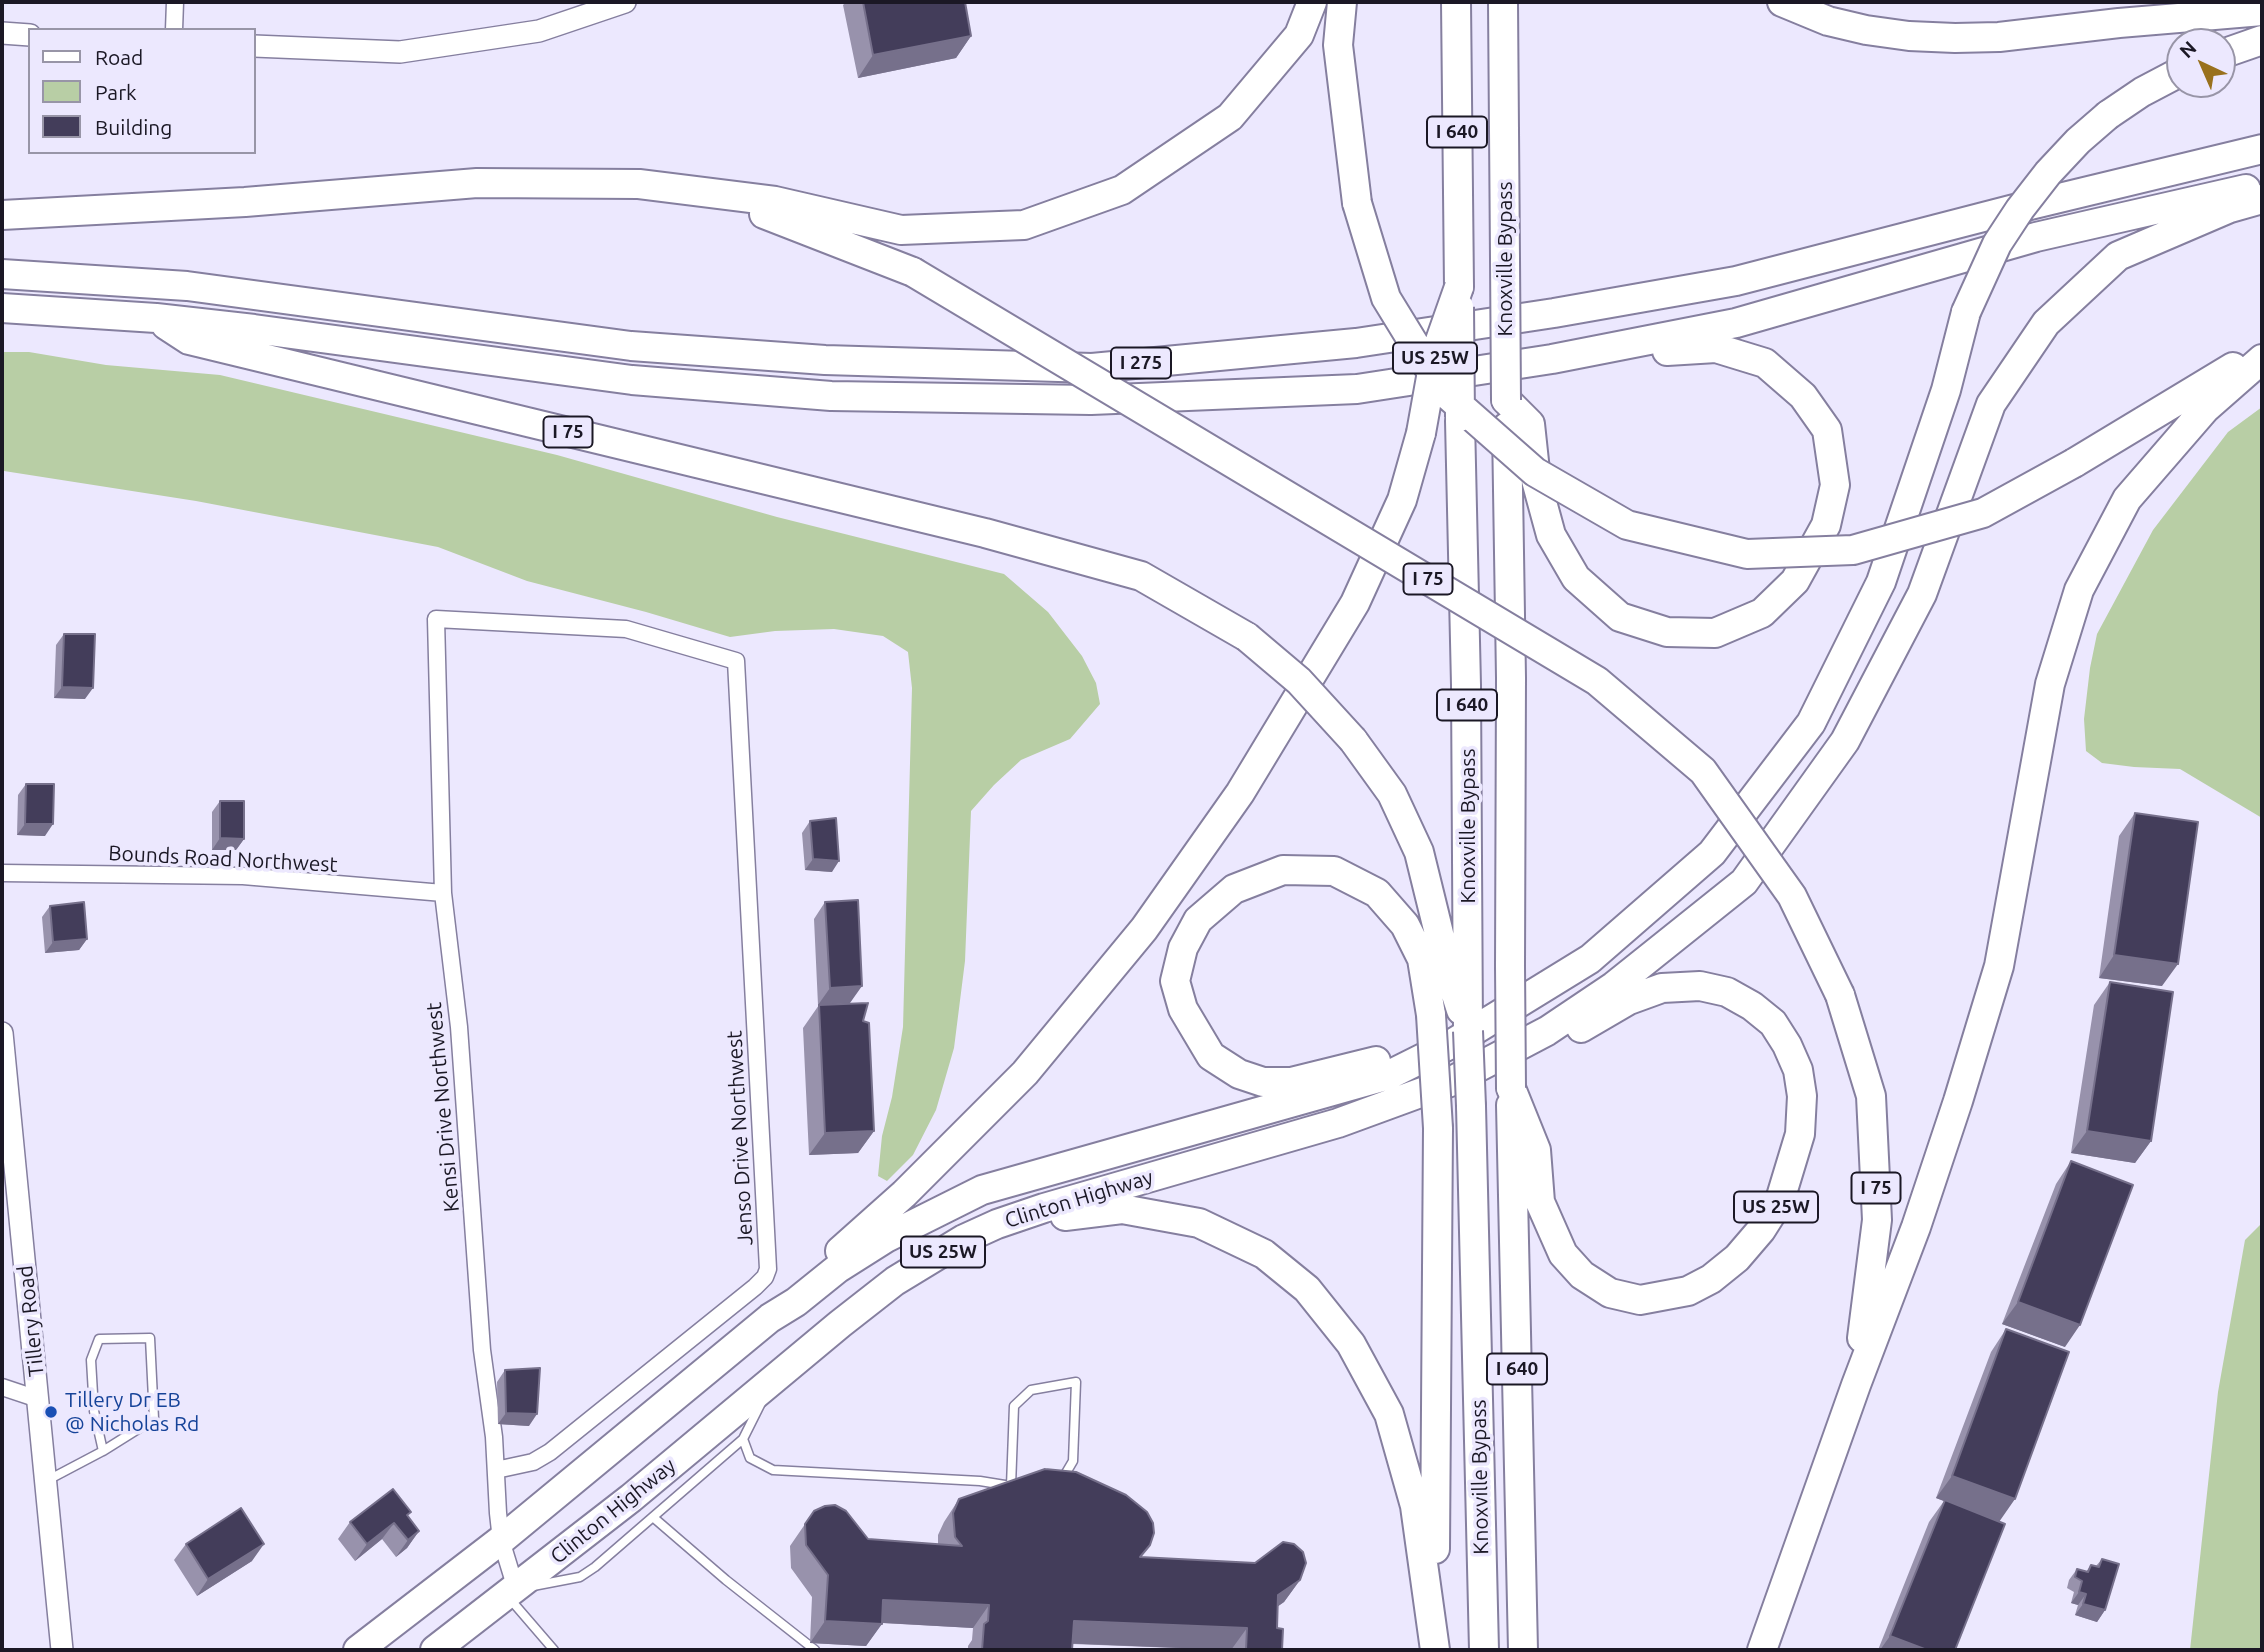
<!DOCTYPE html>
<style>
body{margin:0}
#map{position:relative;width:2264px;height:1652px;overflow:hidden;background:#ece8fe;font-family:Ubuntu,sans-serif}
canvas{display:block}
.frame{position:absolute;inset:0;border:4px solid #1b1825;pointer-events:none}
.legend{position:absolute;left:28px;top:28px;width:228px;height:126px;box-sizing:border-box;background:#ece8fe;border:2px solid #9895a7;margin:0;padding:9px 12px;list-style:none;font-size:21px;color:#1b1825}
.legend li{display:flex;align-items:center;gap:14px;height:35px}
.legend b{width:35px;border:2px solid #9895a7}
.north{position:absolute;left:2166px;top:28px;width:70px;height:70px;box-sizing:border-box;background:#ece8fe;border:2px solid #9895a7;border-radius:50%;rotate:316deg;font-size:19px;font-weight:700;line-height:28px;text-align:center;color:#1b1825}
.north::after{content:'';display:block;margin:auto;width:24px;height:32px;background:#99711d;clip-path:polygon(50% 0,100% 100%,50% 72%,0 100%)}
</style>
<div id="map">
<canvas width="2264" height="1652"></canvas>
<div class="frame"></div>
<ul class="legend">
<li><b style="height:9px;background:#fff"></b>Road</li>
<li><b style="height:19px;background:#b8cea5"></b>Park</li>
<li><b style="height:19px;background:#433d5a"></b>Building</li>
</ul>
<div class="north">N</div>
</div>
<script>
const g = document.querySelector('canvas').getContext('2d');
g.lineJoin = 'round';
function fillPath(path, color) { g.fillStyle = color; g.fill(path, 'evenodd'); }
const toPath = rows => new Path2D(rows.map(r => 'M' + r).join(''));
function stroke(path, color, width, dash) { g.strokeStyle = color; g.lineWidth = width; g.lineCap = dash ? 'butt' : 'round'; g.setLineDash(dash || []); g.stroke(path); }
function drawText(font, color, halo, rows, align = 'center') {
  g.font = font + ' Ubuntu,sans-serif'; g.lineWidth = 7; g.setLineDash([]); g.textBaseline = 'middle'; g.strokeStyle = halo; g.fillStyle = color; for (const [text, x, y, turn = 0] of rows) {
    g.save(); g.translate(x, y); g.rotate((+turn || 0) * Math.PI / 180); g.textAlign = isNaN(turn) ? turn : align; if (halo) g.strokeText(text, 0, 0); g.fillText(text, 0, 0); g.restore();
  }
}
fillPath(toPath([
 [2,352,29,352,106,365,220,375,557,455,777,517,1004,574,1048,612,1082,656,1096,683,1100,704,1070,739,1021,760,994,785,971,811,965,961,954,1048,936,1110,913,1155,887,1181,878,1176,882,1136,892,1097,903,1027,912,688,908,652,883,636,834,629,775,631,730,637,646,612,527,581,438,547,196,501,4,471,2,473],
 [2262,407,2262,818,2180,769,2134,767,2102,763,2086,751,2084,719,2090,668,2097,634,2153,530,2228,432],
 [2262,1223,2262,1650,2190,1650,2218,1392,2245,1240]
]), '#b8cea5');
const lane = toPath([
 [743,1439,750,1458,773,1470,980,1481,1011,1486],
 [48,1480,103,1451,94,1411,91,1360,99,1339,150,1338,154,1419,103,1451],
 [1011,1486,1014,1406,1031,1390,1076,1382,1073,1461,1063,1478],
 [654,1518,726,1580,815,1650],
 [533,1586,580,1577,595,1567,743,1439,761,1403],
 [510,1599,554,1650]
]);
const street = toPath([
 [174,30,175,2],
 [2,873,243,876,443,893],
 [2,1387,38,1399],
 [496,1470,533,1462,550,1452,755,1287,765,1277,768,1269,736,661,626,629,436,619,443,893,459,1027,482,1350,494,1437,498,1513,501,1540,516,1589]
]);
const secondary = toPath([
 [2,33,30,35],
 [254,46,400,52,539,31,625,2],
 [2,1033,62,1650]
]);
const highway = toPath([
 [1342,2,1338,45,1357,203],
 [1456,2,1459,287],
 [1503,2,1505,259],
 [1782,2,1828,21,1866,30,1909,36,1955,38,1999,37,2119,23,2262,11],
 [2222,54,2262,40],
 [2108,115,2142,92,2180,72],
 [764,214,913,272],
 [2,215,245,202,477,183,639,184,775,201,901,230,1024,225,1122,190,1230,117,1299,35,1312,2],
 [2,274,187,286,631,346,825,360,1092,368,1356,343,1554,313,1736,281,2022,207,2262,149],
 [2,308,156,318,254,329,632,380,831,396,1091,400,1357,389,1552,359,1736,323,2036,237,2246,189],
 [166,325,189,340,985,533,1141,576,1247,637],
 [1506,400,1530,424,1536,480,1551,535,1576,578,1620,617,1667,632,1715,633,1762,613,1795,581,1826,525,1835,485,1827,430,1803,396,1765,363,1716,348,1667,351],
 [1460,421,1466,685,1468,1031],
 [1507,427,1511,678,1510,966],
 [2074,463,2233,367],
 [1353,740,1392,794,1419,852,1448,970,1461,1010],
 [1840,995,1871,1096,1877,1220,1862,1338],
 [1376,1061,1291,1082,1263,1082,1239,1074,1211,1056,1183,1009,1175,981,1183,948,1198,920,1234,889,1283,870,1334,871,1377,893,1405,925,1422,959,1431,1015],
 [1511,1088,1536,1150,1540,1202,1563,1254,1582,1275,1610,1293,1640,1300,1688,1291,1711,1279,1737,1258,1761,1230,1780,1200,1800,1134,1802,1096,1798,1070,1787,1045,1773,1023,1752,1006,1727,992,1700,986,1662,988,1629,1000,1581,1028],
 [1511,1105,1523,1650],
 [1471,1106,1484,1650],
 [1065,1216,1122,1209,1199,1223,1264,1254,1307,1289,1351,1344,1389,1414,1415,1506,1435,1650],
 [840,1251,904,1194,1025,1073,1144,929,1240,793,1355,603,1402,500,1421,433],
 [1435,1549,1438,1128],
 [358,1650,501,1540,770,1318,796,1302,837,1269,886,1238,982,1190,1389,1075,1455,1042,1590,959,1712,853,1811,723,1881,582,1946,390,1966,312],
 [435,1650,631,1498,840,1324,895,1281,964,1239,997,1224,1044,1208,1338,1123,1450,1082,1547,1031,1614,986,1744,882,1845,741,1922,594,1991,404,2046,323,2118,256,2230,208,2262,199],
 [1762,1650,1856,1385,1916,1227,1958,1101,1999,966,2050,684,2079,590,2127,499,2205,409,2262,359]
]);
stroke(lane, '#857f9f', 11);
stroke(street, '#857f9f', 19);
stroke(secondary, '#857f9f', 24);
stroke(highway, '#857f9f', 32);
stroke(lane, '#fff', 8);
stroke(street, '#fff', 16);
stroke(secondary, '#fff', 21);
stroke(highway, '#fff', 28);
const highwayBridge = toPath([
 [1357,203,1386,298,1443,391,1535,472,1627,525,1747,554,1853,550,1983,513,2074,463],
 [1505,259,1506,400],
 [913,272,1597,681,1703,771,1792,896,1840,995],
 [1459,307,1460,417],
 [1966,312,1997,244,2020,209,2048,173,2078,141,2108,115],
 [1421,433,1435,355,1459,287],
 [1247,637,1299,681,1353,740],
 [1510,966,1511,1088],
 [1431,1015,1438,1128],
 [1468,1031,1471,1106]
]);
stroke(highwayBridge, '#857f9f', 32, []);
stroke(highwayBridge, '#fff', 28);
fillPath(toPath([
 [846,2,965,2,971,36,956,58,858,78,843,5],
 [64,634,85,699,54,698,56,645],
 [26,784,45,836,17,835,18,795],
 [220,801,244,839,236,850,212,850,212,812],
 [2135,813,2162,986,2099,978,2119,836],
 [810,821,832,872,805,870,802,833],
 [825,902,850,1003,818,1005,814,919],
 [50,906,87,939,79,950,45,953,42,917],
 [2110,982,2151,1141,2135,1163,2071,1153,2094,1005],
 [819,1005,863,1021,874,1131,858,1153,809,1155,803,1028],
 [2071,1161,2065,1347,2002,1324,2056,1184],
 [2006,1329,1999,1521,1955,1650,1878,1650,1929,1522,1944,1501,1936,1498,1991,1352],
 [505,1370,529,1426,498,1424,497,1382],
 [959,1499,1142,1557,1300,1580,1284,1602,1277,1607,1277,1628,1282,1650,1227,1650,1073,1644,1072,1650,968,1650,968,1646,972,1640,973,1628,882,1623,866,1646,810,1643,812,1597,791,1568,790,1546,814,1511,868,1539,938,1544,938,1535,944,1522],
 [408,1516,419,1531,407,1548,396,1557,382,1539,355,1561,338,1539,350,1522],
 [186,1544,252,1561,197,1596,174,1560],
 [2102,1559,2105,1610,2097,1622,2075,1615,2078,1605,2071,1603,2074,1592,2067,1588,2069,1580,2077,1569,2086,1572,2091,1565,2096,1566]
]), '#9892ac');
fillPath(toPath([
 [971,36,956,58,858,78,873,55],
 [62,687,93,688,85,699,54,698],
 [25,824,53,824,45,836,17,835],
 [220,838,244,839,236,850,212,850],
 [813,859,839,861,832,872,805,870],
 [87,939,79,950,45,953,53,942],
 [2114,955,2178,964,2162,986,2099,978],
 [862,986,850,1003,818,1005,830,988],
 [874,1131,858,1153,809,1155,825,1133],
 [2087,1131,2151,1141,2135,1163,2071,1153],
 [2018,1302,2080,1325,2065,1347,2002,1324],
 [506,1413,537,1414,529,1426,498,1424],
 [1952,1476,2015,1499,1999,1522,1936,1498],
 [394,1523,382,1539,355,1561,367,1544],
 [419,1531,407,1548,396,1557,408,1540],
 [264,1544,252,1561,197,1596,208,1579],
 [1300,1580,1284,1602,1262,1617,1278,1595],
 [2079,1592,2086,1594,2078,1605,2071,1603],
 [883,1600,989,1605,973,1628,867,1622],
 [2083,1604,2105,1610,2097,1622,2075,1615],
 [825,1621,882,1624,866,1646,810,1643],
 [1074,1621,1247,1628,1231,1650,1058,1643],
 [1890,1636,1927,1650,1880,1650]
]), '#76708b');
const building = toPath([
 [863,2,965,2,971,36,873,55,863,2],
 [64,634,95,634,93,688,62,687,64,634],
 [26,784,54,784,53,824,25,824,26,784],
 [220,801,244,801,244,839,220,838,220,801],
 [2135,813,2198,822,2178,964,2114,955,2135,813],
 [836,818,839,861,813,859,810,821,836,818],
 [858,900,862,986,830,988,825,902,858,900],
 [84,902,87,939,53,942,50,906,84,902],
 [2110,982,2173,992,2151,1141,2087,1131,2110,982],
 [868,1003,863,1021,869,1023,874,1131,825,1133,819,1005,868,1003],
 [2071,1161,2133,1185,2080,1325,2018,1302,2071,1161],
 [2006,1329,2069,1352,2015,1499,1952,1476,2006,1329],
 [540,1368,537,1414,506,1413,505,1370,540,1368],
 [1045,1469,1076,1472,1126,1495,1147,1512,1153,1523,1154,1533,1150,1545,1140,1557,1255,1563,1283,1542,1294,1544,1303,1552,1306,1563,1300,1580,1278,1595,1277,1628,1283,1629,1282,1650,1246,1650,1247,1628,1074,1621,1072,1650,982,1650,984,1624,988,1621,989,1605,883,1600,882,1624,825,1621,828,1575,806,1545,805,1524,814,1511,825,1506,835,1505,846,1511,868,1539,962,1546,955,1537,953,1513,959,1499,1045,1469],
 [393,1489,411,1512,407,1515,419,1531,408,1540,394,1523,367,1544,350,1522,393,1489],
 [1945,1500,2005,1524,1955,1650,1927,1650,1890,1636,1945,1500],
 [241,1508,264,1544,208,1579,186,1544,241,1508],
 [2102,1559,2119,1564,2105,1610,2083,1604,2086,1594,2079,1592,2082,1581,2075,1577,2077,1569,2088,1572,2091,1565,2099,1567,2102,1559]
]);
fillPath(building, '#433d5a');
stroke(building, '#76708b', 2);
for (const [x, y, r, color] of [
 [51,1412,7,"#1a4fb4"]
]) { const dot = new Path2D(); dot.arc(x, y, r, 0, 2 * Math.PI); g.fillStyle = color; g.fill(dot); stroke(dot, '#ece8fe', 2.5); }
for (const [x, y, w] of [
 [1457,132,60],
 [1435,358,84],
 [1141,363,60],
 [568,432,49],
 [1428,579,49],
 [1467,705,60],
 [1876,1188,49],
 [1776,1207,84],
 [943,1252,84],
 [1517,1369,60]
]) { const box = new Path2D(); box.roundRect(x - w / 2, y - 15.5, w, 31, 5); g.fillStyle = '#ece8fe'; g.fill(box); stroke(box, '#1b1825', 2); }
drawText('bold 19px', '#1b1825', null, [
 ["I 640",1457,132],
 ["US 25W",1435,358],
 ["I 275",1141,363],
 ["I 75",568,432],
 ["I 75",1428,579],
 ["I 640",1467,705],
 ["I 75",1876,1188],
 ["US 25W",1776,1207],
 ["US 25W",943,1252],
 ["I 640",1517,1369]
]);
drawText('21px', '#1b1825', '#ece8fe', [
 ["Knoxville Bypass",1505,259,-90],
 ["Knoxville Bypass",1468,826,-90],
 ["Bounds Road Northwest",223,859,3],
 ["Kensi Drive Northwest",443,1107,-95],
 ["Jenso Drive Northwest",740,1138,-93],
 ["Clinton Highway",1079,1199,-17],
 ["Tillery Road",31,1321,-96],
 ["Knoxville Bypass",1480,1477,-91],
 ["Clinton Highway",613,1511,-39]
]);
drawText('21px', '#164399', '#ece8fe', [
 ["Tillery Dr EB",65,1400],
 ["@ Nicholas Rd",65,1424]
], 'left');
</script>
